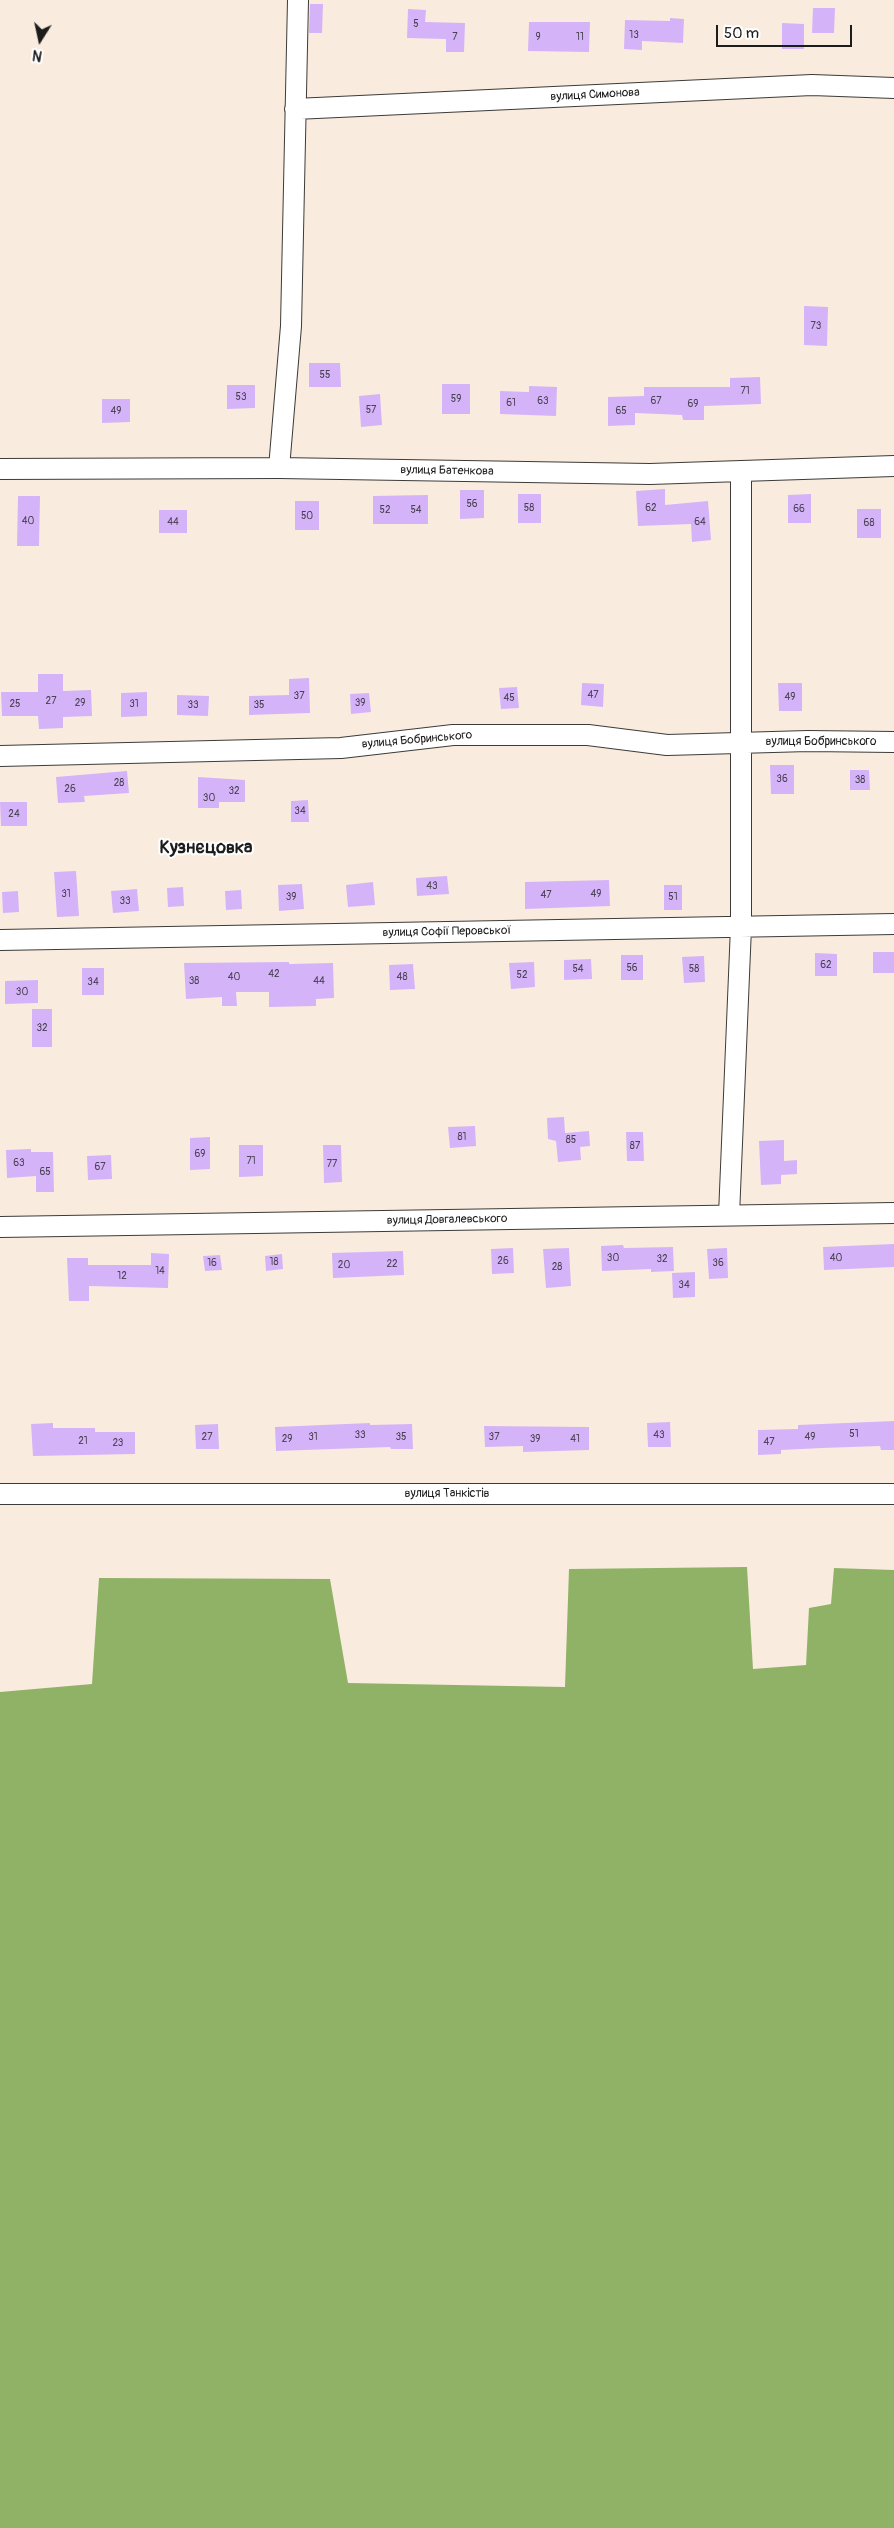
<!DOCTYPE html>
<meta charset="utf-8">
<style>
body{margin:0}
#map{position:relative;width:894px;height:2528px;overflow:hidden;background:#f9ecde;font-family:Pangolin,sans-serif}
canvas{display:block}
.north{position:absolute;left:15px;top:15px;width:50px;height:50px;-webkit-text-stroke:4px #fff;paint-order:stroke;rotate:190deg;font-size:14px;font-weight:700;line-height:20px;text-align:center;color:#1c1c1c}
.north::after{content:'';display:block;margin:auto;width:18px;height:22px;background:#1c1c1c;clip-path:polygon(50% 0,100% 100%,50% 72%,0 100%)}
.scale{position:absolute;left:716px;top:25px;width:136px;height:22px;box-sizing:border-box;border:2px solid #1c1c1c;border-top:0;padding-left:6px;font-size:15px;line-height:18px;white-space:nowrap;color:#1c1c1c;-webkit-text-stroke:4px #fff;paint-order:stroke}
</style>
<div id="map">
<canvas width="894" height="2528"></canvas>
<div class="north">N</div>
<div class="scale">50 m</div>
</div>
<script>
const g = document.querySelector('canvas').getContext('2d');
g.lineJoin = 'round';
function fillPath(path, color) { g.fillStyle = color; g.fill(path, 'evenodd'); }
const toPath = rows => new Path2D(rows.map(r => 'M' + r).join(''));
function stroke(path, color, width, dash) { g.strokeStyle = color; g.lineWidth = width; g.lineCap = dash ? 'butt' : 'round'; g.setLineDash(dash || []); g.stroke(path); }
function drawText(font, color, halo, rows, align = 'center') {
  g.font = font + ' Pangolin,sans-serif'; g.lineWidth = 4; g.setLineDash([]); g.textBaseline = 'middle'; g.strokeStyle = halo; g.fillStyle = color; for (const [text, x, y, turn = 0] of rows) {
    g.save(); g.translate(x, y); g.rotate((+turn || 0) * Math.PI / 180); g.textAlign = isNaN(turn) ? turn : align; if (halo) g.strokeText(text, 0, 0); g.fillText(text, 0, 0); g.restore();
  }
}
fillPath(toPath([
 [747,1567,753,1669,806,1665,809,1608,831,1604,834,1568,894,1570,894,2528,0,2528,0,1692,92,1684,99,1578,330,1579,348,1683,565,1687,569,1569]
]), '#8fb267');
fillPath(toPath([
 [310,4,323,4,322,33,309,33],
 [813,8,835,8,834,33,812,33],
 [408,9,426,10,425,22,465,23,464,52,446,52,446,39,407,38],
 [670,18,684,19,683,43,642,41,642,50,624,49,625,20,670,21],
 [529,22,590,22,589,52,528,51],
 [782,23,804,24,804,49,782,49],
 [804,306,828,307,827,346,804,345],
 [309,363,340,363,341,387,309,387],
 [760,377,761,404,704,406,704,420,683,420,682,415,635,413,635,425,608,426,608,397,644,396,644,387,730,387,730,378],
 [442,384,470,384,470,414,442,414],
 [227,385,255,385,255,408,227,409],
 [529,386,557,387,556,416,500,414,500,391,529,392],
 [380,394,382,425,361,427,359,396],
 [102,399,130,399,130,422,102,423],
 [665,489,665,505,708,501,711,540,692,542,691,524,638,526,636,491],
 [460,490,484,490,484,518,460,519],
 [518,494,541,494,541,523,518,523],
 [811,494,811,523,788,523,788,495],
 [428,495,428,524,373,524,373,496],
 [18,496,40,496,39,546,17,546],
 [295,501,319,501,319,530,295,530],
 [857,509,881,509,881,538,857,538],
 [159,510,187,510,187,533,159,533],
 [38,674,63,674,63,691,91,690,92,716,63,717,63,728,39,729,38,716,2,716,1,692,38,692],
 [309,678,310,713,249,715,249,696,289,695,289,679],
 [582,683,604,684,603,707,581,705],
 [778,683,802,683,802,711,779,711],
 [517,687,519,708,501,709,499,688],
 [147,692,147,716,121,717,121,693],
 [369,693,371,712,351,714,350,694],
 [177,695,209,696,208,716,177,715],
 [770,765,794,765,794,794,771,794],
 [850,770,869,770,870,790,850,790],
 [127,771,129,793,84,796,85,802,58,803,56,777],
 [198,777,245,780,245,802,219,802,219,808,198,808],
 [308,800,309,822,291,822,291,801],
 [0,802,27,802,27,826,1,826],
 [76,871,79,916,57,917,54,872],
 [447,876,449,894,417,896,416,878],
 [609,880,610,906,525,909,525,882],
 [373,882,375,905,348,907,346,885],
 [302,884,304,909,279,911,278,885],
 [664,885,682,885,682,910,664,910],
 [183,887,184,906,168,907,167,888],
 [137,889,139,911,113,913,111,891],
 [241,890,242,909,226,910,225,891],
 [18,891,19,912,3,913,2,892],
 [873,952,894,952,894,973,873,973],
 [815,953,837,954,837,976,815,976],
 [621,955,643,955,643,980,621,980],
 [704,956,705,982,684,983,682,957],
 [591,959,592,979,564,980,564,960],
 [289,962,289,964,333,963,334,998,316,999,316,1006,269,1007,269,992,236,992,237,1006,222,1006,222,997,186,999,184,963],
 [534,962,535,987,511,989,509,963],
 [413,964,415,989,390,990,389,965],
 [82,968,104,968,104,995,82,995],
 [38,980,38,1003,5,1004,5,981],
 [32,1009,52,1009,52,1047,32,1047],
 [564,1117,565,1133,589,1131,590,1146,580,1147,581,1160,558,1162,556,1141,548,1139,547,1118],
 [475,1126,476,1146,450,1148,448,1127],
 [626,1132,643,1132,644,1161,627,1161],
 [210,1137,210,1169,190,1170,190,1138],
 [784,1140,784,1161,797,1160,797,1174,781,1175,781,1184,761,1185,759,1141],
 [239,1145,263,1145,263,1176,239,1177],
 [323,1145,341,1145,342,1182,324,1183],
 [31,1149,31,1152,53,1152,54,1192,36,1192,36,1176,7,1178,6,1150],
 [111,1155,112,1179,88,1180,87,1156],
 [894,1244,894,1267,824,1270,823,1247],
 [623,1245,624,1248,673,1247,674,1271,651,1272,651,1269,602,1271,601,1246],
 [513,1248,514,1273,492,1274,491,1249],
 [569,1248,571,1286,546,1288,543,1249],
 [727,1248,728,1278,709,1279,707,1249],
 [403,1251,404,1275,333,1278,332,1253],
 [151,1253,169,1254,168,1288,89,1286,89,1301,69,1301,67,1258,88,1258,88,1265,151,1265],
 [282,1254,283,1269,266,1271,265,1256],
 [220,1255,222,1270,205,1271,203,1256],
 [695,1272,695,1297,673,1298,672,1273],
 [894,1421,894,1450,881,1450,880,1446,822,1448,781,1450,781,1454,758,1455,758,1430,798,1429,798,1425],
 [670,1422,671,1447,648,1447,647,1423],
 [53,1423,53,1428,95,1428,95,1432,135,1432,135,1454,33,1456,31,1424],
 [370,1423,370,1425,412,1424,413,1449,391,1449,390,1447,276,1451,275,1427],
 [218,1424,219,1449,196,1449,195,1425],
 [484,1426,589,1427,589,1450,523,1452,523,1446,485,1447]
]), '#d5b3f8');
const minor = toPath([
 [295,109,812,85,894,88],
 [279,468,291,326,298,0],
 [0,469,279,468,650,474,894,466],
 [0,756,341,748,453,735,588,735,667,745,808,741,894,742],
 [0,940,894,924],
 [729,1215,741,927,741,471],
 [0,1227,894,1213],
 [0,1494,894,1494]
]);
stroke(minor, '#3d3b39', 22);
stroke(minor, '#fff', 20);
drawText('10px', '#4a4253', null, [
 ["5",416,24],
 ["13",634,35],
 ["7",455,37],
 ["9",538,37],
 ["11",580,37],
 ["73",816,326],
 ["55",325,375],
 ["71",745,391],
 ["53",241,397],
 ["59",456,399],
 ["63",543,401],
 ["67",656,401],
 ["61",511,403],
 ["69",693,404],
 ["57",371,410],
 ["49",116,411],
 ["65",621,411],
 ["56",472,504],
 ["58",529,508],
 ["62",651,508],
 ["66",799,509],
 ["52",385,510],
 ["54",416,510],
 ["50",307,516],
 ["40",28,521],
 ["44",173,522],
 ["64",700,522],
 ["68",869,523],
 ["47",593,695],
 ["37",299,696],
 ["49",790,697],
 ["45",509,698],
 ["27",51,701],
 ["29",80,703],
 ["39",360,703],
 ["25",15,704],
 ["31",134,704],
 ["33",193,705],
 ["35",259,705],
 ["36",782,779],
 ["38",860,780],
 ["28",119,783],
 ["26",70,789],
 ["32",234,791],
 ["30",209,798],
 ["34",300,811],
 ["24",14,814],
 ["43",432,886],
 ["31",66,894],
 ["49",596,894],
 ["47",546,895],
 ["39",291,897],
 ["51",673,897],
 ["33",125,901],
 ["62",826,965],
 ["56",632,968],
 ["54",578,969],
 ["58",694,969],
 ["42",274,974],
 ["52",522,975],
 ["40",234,977],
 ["48",402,977],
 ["38",194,981],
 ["44",319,981],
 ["34",93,982],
 ["30",22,992],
 ["32",42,1028],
 ["81",462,1137],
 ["85",571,1140],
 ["87",635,1146],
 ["69",200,1154],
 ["71",251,1161],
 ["63",19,1163],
 ["77",332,1164],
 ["67",100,1167],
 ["65",45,1172],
 ["30",613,1258],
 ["40",836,1258],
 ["32",662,1259],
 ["26",503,1261],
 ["18",274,1262],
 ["16",212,1263],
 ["36",718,1263],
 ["22",392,1264],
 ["20",344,1265],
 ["28",557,1267],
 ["14",160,1271],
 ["12",122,1276],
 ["34",684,1285],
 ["51",854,1434],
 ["33",360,1435],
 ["43",659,1435],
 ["27",207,1437],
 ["31",313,1437],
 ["35",401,1437],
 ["37",494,1437],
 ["49",810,1437],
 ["29",287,1439],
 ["39",535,1439],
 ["41",575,1439],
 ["21",83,1441],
 ["47",769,1442],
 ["23",118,1443]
]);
drawText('12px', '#1c1c1c', '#fff', [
 ["вулиця Симонова",595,95,-3],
 ["вулиця Батенкова",447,471,1],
 ["вулиця Бобринського",417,740,-5],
 ["вулиця Бобринського",821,742],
 ["вулиця Софії Перовської",447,932,-1],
 ["вулиця Довгалевського",447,1220,-1],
 ["вулиця Танкістів",447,1494]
]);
drawText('bold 18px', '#1c1c1c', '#fff', [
 ["Кузнєцовка",206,848]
]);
</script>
